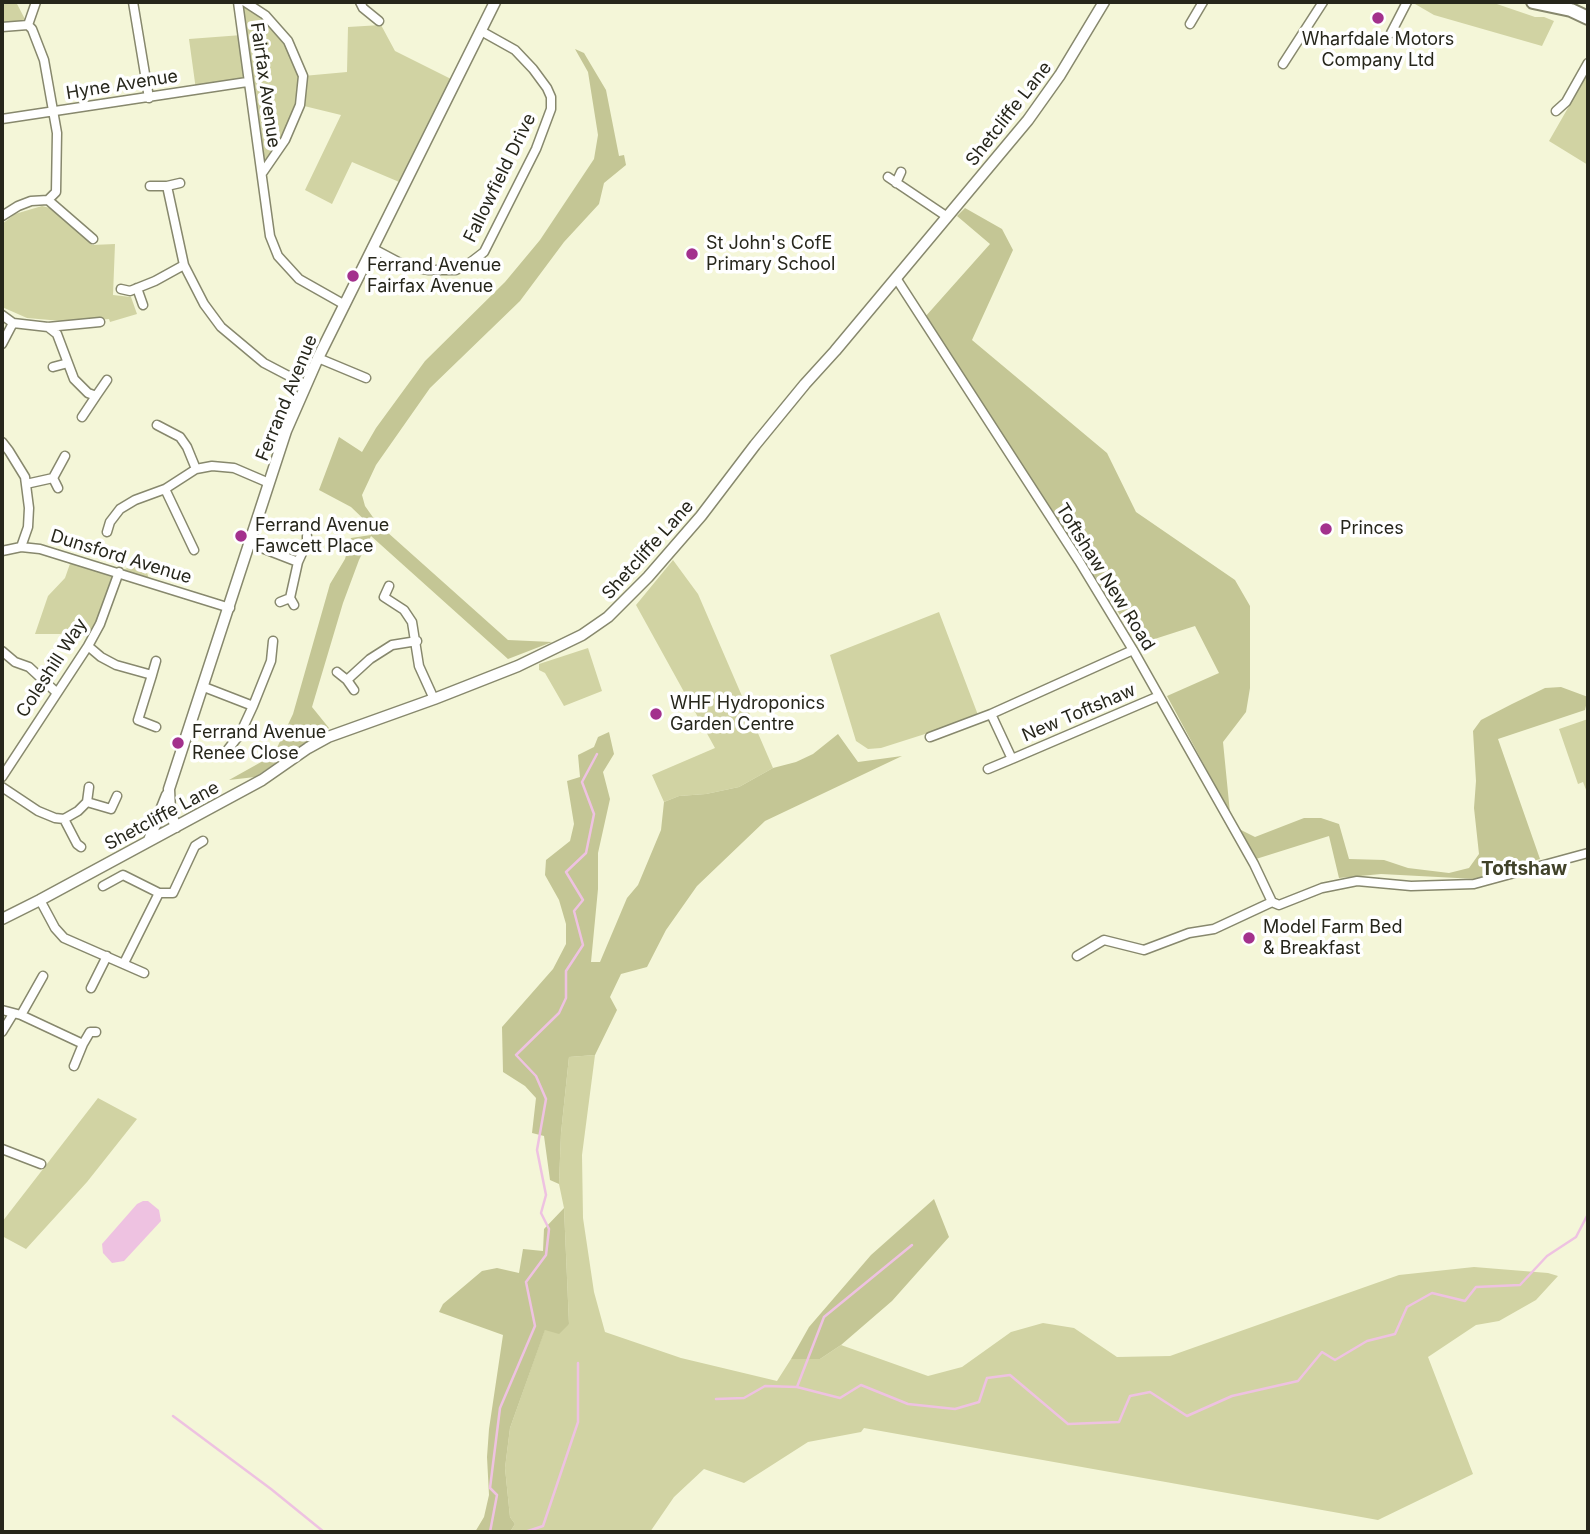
<!DOCTYPE html>
<style>
body{margin:0}
#map{position:relative;width:1590px;height:1534px;overflow:hidden;background:#f4f6d8;font-family:Inter,sans-serif}
canvas{display:block}
.frame{position:absolute;inset:0;border:4px solid #26261b;pointer-events:none}
</style>
<div id="map">
<canvas width="1590" height="1534"></canvas>
<div class="frame"></div>
</div>
<script>
const g = document.querySelector('canvas').getContext('2d');
g.lineJoin = 'round';
function fillPath(path, color) { g.fillStyle = color; g.fill(path, 'evenodd'); }
const toPath = rows => new Path2D(rows.map(r => 'M' + r).join(''));
function stroke(path, color, width, dash) { g.strokeStyle = color; g.lineWidth = width; g.lineCap = dash ? 'butt' : 'round'; g.setLineDash(dash || []); g.stroke(path); }
function drawText(font, color, halo, rows, align = 'center') {
  g.font = font + ' Inter,sans-serif'; g.lineWidth = 7; g.setLineDash([]); g.textBaseline = 'middle'; g.strokeStyle = halo; g.fillStyle = color; for (const [text, x, y, turn = 0] of rows) {
    g.save(); g.translate(x, y); g.rotate((+turn || 0) * Math.PI / 180); g.textAlign = isNaN(turn) ? turn : align; if (halo) g.strokeText(text, 0, 0); g.fillText(text, 0, 0); g.restore();
  }
}
fillPath(toPath([
 [2,2,16,2,28,25,2,27],
 [238,2,245,2,288,41,303,76,347,72,348,27,381,25,395,51,455,81,404,184,352,162,332,204,305,190,341,115,300,105,262,172,248,82,196,90,189,39,242,35],
 [1416,2,1491,2,1535,17,1544,17,1554,21,1542,46,1434,15,1415,4],
 [1588,73,1588,165,1549,141],
 [42,206,50,208,68,218,83,232,92,245,115,244,113,295,131,297,137,314,110,322,109,319,73,322,27,318,2,307,2,224,15,214],
 [72,558,119,572,143,560,150,582,119,573,92,637,78,634,35,634,48,596,65,578],
 [673,560,698,594,773,768,739,787,706,794,679,796,664,802,652,775,715,748,636,605],
 [939,612,978,715,925,734,881,748,868,749,856,741,830,655],
 [588,648,602,691,564,706,545,673,539,670,539,664],
 [1588,719,1588,795,1583,782,1578,784,1559,729],
 [595,1055,582,1155,583,1218,594,1292,605,1332,681,1358,777,1381,791,1359,820,1359,841,1345,928,1376,962,1367,1011,1332,1043,1323,1074,1328,1117,1357,1170,1356,1399,1275,1474,1267,1548,1273,1558,1276,1536,1300,1499,1321,1476,1325,1428,1357,1473,1474,1378,1520,864,1428,861,1432,808,1442,744,1483,704,1469,674,1497,650,1532,510,1532,515,1524,510,1517,505,1468,510,1428,545,1329,569,1324,564,1208,559,1184,561,1133,569,1057],
 [98,1098,137,1119,87,1182,26,1249,2,1236,2,1222]
]), '#d1d3a3');
fillPath(toPath([
 [575,49,584,53,606,90,619,156,624,155,626,165,604,183,599,204,564,242,520,301,430,388,376,465,362,495,365,506,377,523,508,640,552,642,508,659,371,536,359,560,343,603,312,707,329,728,255,777,229,780,263,761,275,752,293,714,330,584,345,559,351,538,371,535,374,529,351,507,319,490,339,437,362,452,376,428,425,361,505,282,540,240,594,159,598,135,588,72],
 [965,208,1002,229,1013,250,972,340,1107,453,1136,512,1235,580,1250,606,1250,688,1246,712,1223,742,1230,813,1167,696,1219,673,1195,626,1139,644,925,317,990,244,957,216],
 [1561,687,1588,697,1585,710,1498,739,1540,859,1476,879,1381,874,1339,878,1329,836,1256,859,1239,829,1255,837,1304,818,1321,818,1339,824,1349,859,1384,860,1408,868,1449,873,1469,868,1479,854,1474,808,1476,781,1473,731,1481,720,1512,704,1545,688],
 [609,732,614,754,603,772,610,799,598,853,598,889,591,962,600,962,627,898,638,885,661,830,664,802,679,796,706,794,739,787,773,768,796,762,813,754,838,734,858,762,902,756,765,821,697,886,666,930,647,967,621,974,610,997,617,1010,595,1055,569,1057,561,1133,559,1184,550,1180,544,1136,532,1133,536,1098,525,1086,503,1072,502,1027,553,969,566,944,566,924,559,900,545,875,546,860,570,841,574,824,567,781,580,777,578,755,594,747,598,737],
 [934,1199,949,1237,892,1301,841,1345,820,1359,791,1359,809,1327,871,1255],
 [564,1208,569,1324,559,1334,545,1330,510,1428,505,1468,510,1517,515,1524,510,1532,475,1532,484,1517,489,1495,487,1457,489,1429,503,1335,439,1312,443,1304,482,1271,497,1268,519,1273,523,1249,543,1251,544,1229]
]), '#c4c695');
fillPath(toPath([
 [143,1201,148,1201,159,1210,161,1221,124,1261,112,1263,103,1253,102,1244,137,1204]
]), '#eec2e1');
stroke(toPath([
 [797,1387,824,1317,912,1245],
 [716,1399,744,1398,765,1386,797,1387,840,1398,861,1385,908,1404,955,1409,979,1402,987,1378,1010,1375,1068,1424,1119,1422,1130,1396,1150,1392,1187,1416,1232,1396,1298,1381,1322,1352,1335,1360,1367,1341,1395,1334,1407,1307,1432,1293,1465,1301,1476,1287,1520,1285,1547,1256,1576,1237,1588,1214],
 [173,1416,271,1489,324,1532],
 [490,1532,497,1495,490,1488,500,1408,535,1326,526,1282,546,1255,549,1229,541,1213,546,1195,537,1150,546,1099,536,1076,516,1055,559,1013,566,998,566,971,583,945,574,911,583,900,566,872,586,853,594,814,582,782,597,754],
 [525,1532,543,1526,578,1422,578,1363]
]), '#eec2e1', 2.5);
const minor = toPath([
 [133,2,149,98],
 [238,2,270,236,278,256,299,279,345,305],
 [245,2,265,15,288,41,303,76,300,105,285,140,263,172],
 [360,2,363,8,379,21],
 [1190,24,1203,2],
 [28,25,36,2],
 [2,27,28,25,32,29,44,60,57,133,56,192,48,200,31,201,18,206,2,216],
 [1391,33,1407,2],
 [1283,64,1323,2],
 [1556,111,1566,102,1588,63],
 [2,119,247,82],
 [888,177,946,216],
 [896,183,901,172],
 [150,186,167,186,184,265,204,304,221,327,264,363,306,385],
 [167,186,180,183],
 [48,200,93,239],
 [372,248,406,266,429,270,456,270,471,262,484,252,536,149,551,109,551,97,547,88,533,69,515,50,481,31],
 [896,278,1079,561,1133,650,1254,864,1272,902],
 [137,288,143,305],
 [121,289,130,291,155,281,184,265],
 [2,315,13,323,2,344],
 [13,323,48,327,100,322],
 [48,327,57,334,74,379,88,393,96,396,107,380],
 [318,358,366,378],
 [53,367,68,363],
 [82,417,96,396],
 [157,425,180,437,187,447,196,469],
 [2,442,9,451,25,477,29,508,28,527,21,547],
 [53,478,58,488],
 [26,484,53,478,65,456],
 [165,489,194,550],
 [107,532,110,522,120,509,135,500,165,489,196,469,212,466,234,468,269,483],
 [249,543,298,562,290,598,294,605],
 [2,551,21,547,40,549,230,608],
 [298,562,307,542,307,536],
 [389,586,384,597,404,610,412,622,419,666,434,699],
 [280,602,290,598],
 [88,646,101,657,116,665,152,675,138,720,156,727],
 [2,651,15,662,29,667,56,692],
 [337,672,347,680,370,659,392,645,417,641],
 [152,675,156,661],
 [347,680,354,690],
 [204,687,253,706,271,661,273,641],
 [991,714,1012,759,1159,696],
 [930,737,991,714,1133,650],
 [216,754,226,752,240,734,253,706],
 [988,769,1012,759],
 [2,777,88,646,100,624,119,572],
 [2,787,38,811,55,818,64,819,78,811,87,802,111,809,117,796],
 [87,802,89,787],
 [64,819,77,844,81,847],
 [103,886,123,875,159,893],
 [40,900,55,928,64,938,144,973],
 [1272,902,1279,905,1322,888,1357,881,1411,886,1474,884,1588,853],
 [1077,956,1104,940,1144,950,1189,933,1214,929,1272,902],
 [124,963,159,893,173,893,195,846,203,841],
 [91,988,107,956],
 [2,1010,21,1015,83,1044,74,1066],
 [21,1015,43,976],
 [2,1032,13,1014],
 [83,1044,90,1032,96,1032],
 [2,1149,41,1164]
]);
const tertiary = toPath([
 [176,827,170,812,169,789,286,431,318,358,495,2],
 [149,840,167,795],
 [2,919,40,900,262,780,308,748,328,737,434,699,518,666,582,635,608,617,648,577,701,516,755,445,805,384,835,351,1028,120,1060,75,1104,2]
]);
const trunk = toPath([
 [1533,2,1571,10,1588,18]
]);
stroke(minor, '#87886d', 11);
stroke(tertiary, '#87886d', 13);
stroke(trunk, '#87886d', 16);
stroke(minor, '#fff', 8);
stroke(tertiary, '#fff', 10);
stroke(trunk, '#fff', 12);
for (const [x, y, r, color] of [
 [1378,18,7,"#a3318d"],
 [692,254,7,"#a3318d"],
 [353,276,7,"#a3318d"],
 [1326,529,7,"#a3318d"],
 [241,536,7,"#a3318d"],
 [656,714,7,"#a3318d"],
 [178,743,7,"#a3318d"],
 [1249,938,7,"#a3318d"]
]) { const dot = new Path2D(); dot.arc(x, y, r, 0, 2 * Math.PI); g.fillStyle = color; g.fill(dot); stroke(dot, '#fff', 2.5); }
drawText('18px', '#26261b', '#fff', [
 ["Wharfdale Motors",1378,40,"center"],
 ["Company Ltd",1378,61,"center"],
 ["St John's CofE",706,244],
 ["Primary School",706,265],
 ["Ferrand Avenue",367,266],
 ["Fairfax Avenue",367,287],
 ["Ferrand Avenue",255,526],
 ["Fawcett Place",255,547],
 ["Princes",1340,529],
 ["WHF Hydroponics",670,704],
 ["Garden Centre",670,725],
 ["Ferrand Avenue",192,733],
 ["Renee Close",192,754],
 ["Model Farm Bed",1263,928],
 ["& Breakfast",1263,949]
], 'left');
drawText('18px', '#26261b', '#fff', [
 ["Hyne Avenue",122,85,-9],
 ["Fairfax Avenue",265,85,82],
 ["Shetcliffe Lane",1009,114,-52],
 ["Fallowfield Drive",500,178,-64],
 ["Ferrand Avenue",287,398,-68],
 ["Shetcliffe Lane",648,550,-48],
 ["Dunsford Avenue",121,557,17],
 ["Toftshaw New Road",1105,577,58],
 ["Coleshill Way",52,668,-57],
 ["New Toftshaw",1079,713,-23],
 ["Shetcliffe Lane",162,816,-28]
]);
drawText('bold 19px', '#414229', '#fff', [
 ["Toftshaw",1524,869]
]);
</script>
